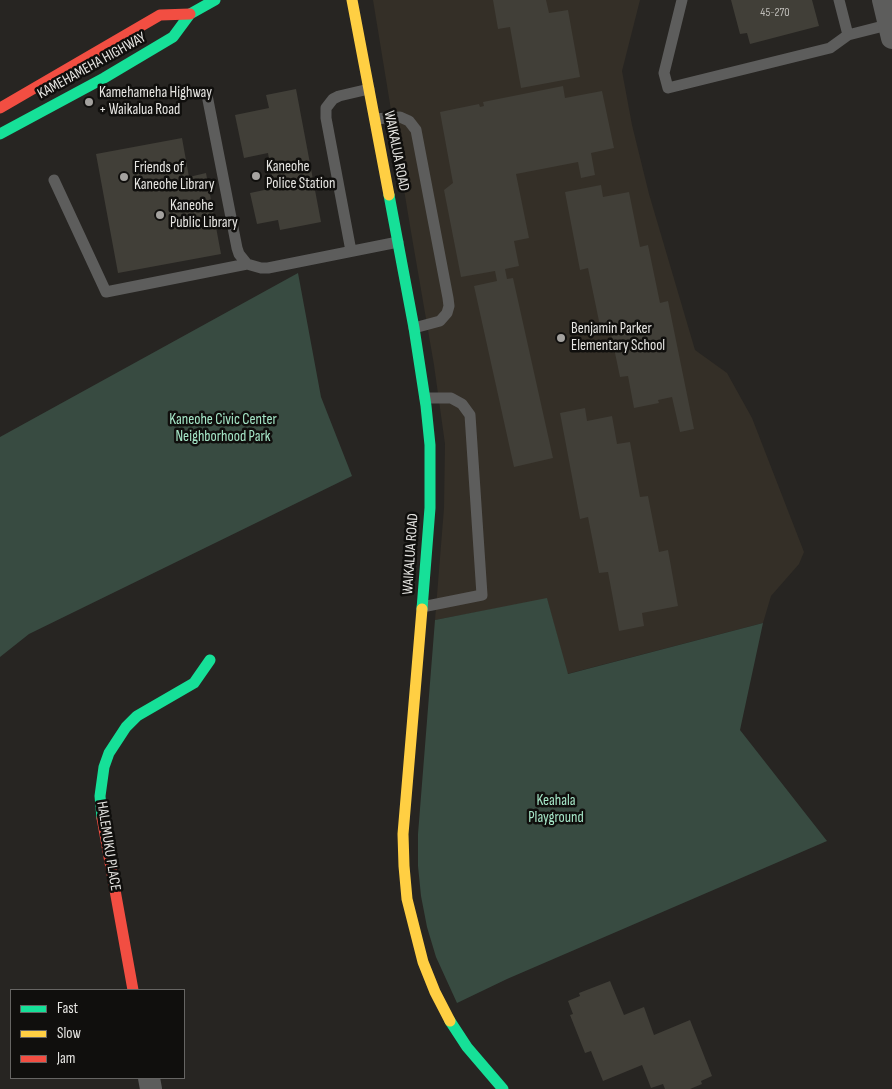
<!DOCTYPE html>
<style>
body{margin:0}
#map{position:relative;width:892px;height:1089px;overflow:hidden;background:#272522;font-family:"Sofia Sans Condensed",sans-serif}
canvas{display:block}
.legend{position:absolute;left:10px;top:989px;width:175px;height:90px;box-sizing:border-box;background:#100f0d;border:1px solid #666563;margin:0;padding:6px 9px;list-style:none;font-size:15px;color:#e7e6e3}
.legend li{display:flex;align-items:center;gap:10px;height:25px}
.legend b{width:25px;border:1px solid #666563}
</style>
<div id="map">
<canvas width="892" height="1089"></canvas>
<ul class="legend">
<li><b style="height:6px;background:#16e098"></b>Fast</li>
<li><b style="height:6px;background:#ffcf43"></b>Slow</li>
<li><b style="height:6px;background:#f24e42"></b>Jam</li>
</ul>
</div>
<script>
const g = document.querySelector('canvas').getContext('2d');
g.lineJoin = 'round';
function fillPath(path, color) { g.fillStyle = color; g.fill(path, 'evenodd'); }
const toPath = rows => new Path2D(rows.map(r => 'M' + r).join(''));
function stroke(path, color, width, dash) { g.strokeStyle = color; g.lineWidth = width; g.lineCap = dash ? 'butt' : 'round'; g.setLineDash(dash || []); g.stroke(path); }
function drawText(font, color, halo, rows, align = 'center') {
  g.font = font + ' "Sofia Sans Condensed",sans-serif'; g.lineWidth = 5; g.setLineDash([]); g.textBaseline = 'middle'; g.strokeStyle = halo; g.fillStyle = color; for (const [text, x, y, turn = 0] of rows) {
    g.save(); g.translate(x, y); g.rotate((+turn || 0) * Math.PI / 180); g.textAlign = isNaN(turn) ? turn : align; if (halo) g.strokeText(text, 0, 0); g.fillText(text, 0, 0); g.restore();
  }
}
fillPath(toPath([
 [373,0,640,0,622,71,632,125,649,194,695,350,727,373,752,418,804,552,799,564,771,596,763,623,567,674,547,599,435,620,444,508,445,444,434,365,410,226]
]), '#342f27');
fillPath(toPath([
 [298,273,321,397,352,476,29,634,0,657,0,437],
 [547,598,568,674,763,623,740,730,827,841,507,979,457,1003,436,957,427,927,421,896,418,866,418,834,435,620]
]), '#384b41');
fillPath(toPath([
 [493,0,546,0,549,13,568,10,580,77,521,88,510,27,498,29],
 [731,0,812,0,819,26,750,44,747,33,740,34],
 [563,86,565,98,602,91,614,148,591,153,595,175,581,178,578,162,516,174,529,238,514,241,519,266,505,269,507,279,513,278,553,458,514,467,474,286,497,281,495,271,461,277,444,190,453,183,440,112,479,104,480,107,484,106,483,102],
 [296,89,321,222,280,230,278,220,257,224,250,193,274,188,268,153,244,158,235,115,269,108,266,95],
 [182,138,189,177,206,173,221,254,118,273,96,154],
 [601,185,603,197,629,192,640,247,648,245,660,303,668,301,694,429,680,432,672,397,658,400,659,403,634,408,628,376,620,377,609,324,600,326,588,268,580,270,565,192],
 [585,408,587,421,612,416,617,444,630,442,640,497,648,496,659,552,668,550,678,606,642,613,644,626,619,631,608,572,599,573,588,517,580,519,560,413],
 [610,981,624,1015,644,1007,654,1035,690,1020,712,1076,701,1081,702,1084,690,1089,665,1089,663,1084,651,1088,642,1065,603,1081,591,1051,585,1053,570,1015,573,1014,568,1001,580,996,579,993]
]), '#413f38');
stroke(toPath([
 [682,0,664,73,668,88,830,48,848,35],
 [839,0,848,35,891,24],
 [207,95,237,248,239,254,247,264,261,268,268,268,398,242],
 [375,119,400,117,409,121,416,130,448,298,449,306,447,313,440,321,414,328],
 [54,180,106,292,247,264],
 [351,251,326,118,326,108,333,99,339,96,369,89],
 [422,607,482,595,470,415,462,404,451,398,425,398]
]), '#5d5d5c', 11);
stroke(toPath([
 [883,0,892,38],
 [149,1078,151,1089]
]), '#5d5d5c', 22);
stroke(toPath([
 [0,134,104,78,173,37,190,14,215,0],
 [389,195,414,328,426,406,430,445,430,508,422,609],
 [102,818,100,796,104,767,109,753,126,727,137,716,194,683,210,660],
 [450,1021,467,1047,503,1089]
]), '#16e098', 11);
stroke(toPath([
 [352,0,389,195],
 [422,609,403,834,404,866,407,899,423,962,435,992,450,1021]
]), '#ffcf43', 11);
stroke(toPath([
 [0,108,160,15,190,14],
 [102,818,133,990]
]), '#f24e42', 11);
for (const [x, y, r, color] of [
 [89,102,5,"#a4a29f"],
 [256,176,5,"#a4a29f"],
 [124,177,5,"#a4a29f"],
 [160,215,5,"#a4a29f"],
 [561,338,5,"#a4a29f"]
]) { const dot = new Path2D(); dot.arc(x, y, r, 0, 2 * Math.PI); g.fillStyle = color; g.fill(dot); stroke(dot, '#100f0d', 2); }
drawText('12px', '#bebcb8', null, [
 ["45-270",775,13]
]);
drawText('15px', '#e7e6e3', '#100f0d', [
 ["KAMEHAMEHA HIGHWAY",92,66,-29],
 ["WAIKALUA ROAD",396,151,79],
 ["WAIKALUA ROAD",411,554,-86],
 ["HALEMUKU PLACE",108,846,81]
]);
drawText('15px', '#e7e6e3', '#100f0d', [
 ["Kamehameha Highway",99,93],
 ["+ Waikalua Road",99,110],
 ["Kaneohe",266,167],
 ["Police Station",266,184],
 ["Friends of",134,168],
 ["Kaneohe Library",134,185],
 ["Kaneohe",170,206],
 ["Public Library",170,223],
 ["Benjamin Parker",571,329],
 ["Elementary School",571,346]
], 'left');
drawText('15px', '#a6e7c8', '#100f0d', [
 ["Kaneohe Civic Center",223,420],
 ["Neighborhood Park",223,437],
 ["Keahala",556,801],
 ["Playground",556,818]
]);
</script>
